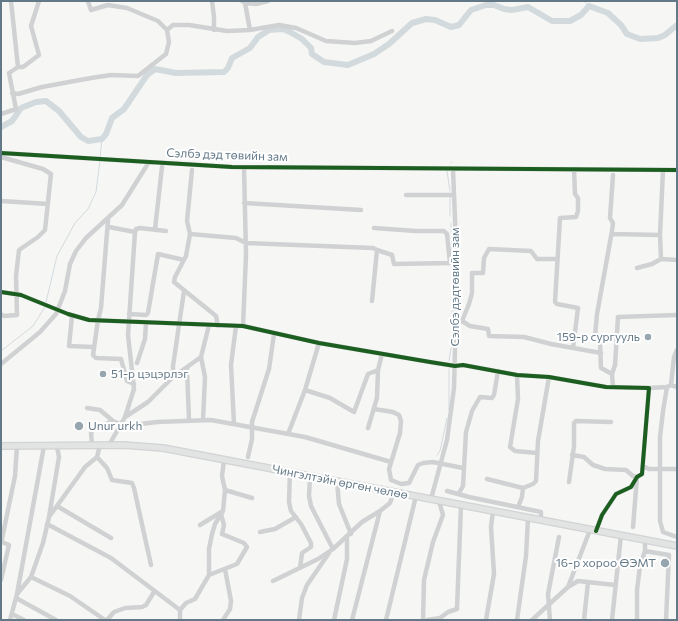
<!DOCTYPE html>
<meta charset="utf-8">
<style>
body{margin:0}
#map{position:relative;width:678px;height:621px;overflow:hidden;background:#f6f6f5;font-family:Commissioner,sans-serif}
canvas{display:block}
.frame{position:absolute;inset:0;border:2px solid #637988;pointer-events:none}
</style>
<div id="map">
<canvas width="678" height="621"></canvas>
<div class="frame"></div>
</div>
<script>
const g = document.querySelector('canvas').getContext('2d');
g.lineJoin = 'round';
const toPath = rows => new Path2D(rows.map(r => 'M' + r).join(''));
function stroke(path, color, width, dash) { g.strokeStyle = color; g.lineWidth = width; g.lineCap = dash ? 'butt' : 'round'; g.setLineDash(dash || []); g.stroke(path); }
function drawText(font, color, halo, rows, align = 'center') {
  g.font = font + ' Commissioner,sans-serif'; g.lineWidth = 4; g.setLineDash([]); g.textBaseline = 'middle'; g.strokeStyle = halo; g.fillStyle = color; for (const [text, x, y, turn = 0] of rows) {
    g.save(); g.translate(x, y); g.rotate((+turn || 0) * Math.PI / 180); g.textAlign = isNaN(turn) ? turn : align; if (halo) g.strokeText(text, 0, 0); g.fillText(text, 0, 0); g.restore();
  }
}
stroke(toPath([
 [584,1,589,6],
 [100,157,102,139],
 [451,163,452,162],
 [447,171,450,191],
 [450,216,450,197],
 [451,223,452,260],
 [46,302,57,256,75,223,88,209,96,192,100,160],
 [452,314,453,264],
 [1,351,33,326,45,307],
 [449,361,451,348],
 [449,410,449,369],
 [437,455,440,451,447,418]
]), '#d2dadd', 1);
stroke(toPath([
 [1,127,12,121,21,108,36,102,46,101,59,111,81,137,88,141,102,139,106,134,112,118,124,109,147,75,155,69,176,73,224,72,228,68,232,58,250,48,258,37,269,30,283,29,290,32,302,39,311,48,312,54,324,62,348,65,374,54,389,44,412,23,426,19,435,20,451,27,459,25,471,10,486,5,494,5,504,9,512,10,528,7,552,21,570,21,581,15,589,6,608,13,621,25,627,34,640,39,658,38,665,35,677,25]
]), '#d2dadd', 6);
const major = toPath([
 [1,446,124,445,163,448,677,546]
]);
stroke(major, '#d2d3d4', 8);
stroke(toPath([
 [11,1,18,67],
 [212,1,214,17,214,30],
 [242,1,245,3,256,4,268,1],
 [167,30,173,25,189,25,227,31,250,30,245,3],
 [250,30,279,25,296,28,326,41,355,43,371,41,392,31],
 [12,93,18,94,42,87,91,78,111,75,138,76,166,54,169,42,167,30,158,21,127,8,108,5,91,10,88,1],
 [1,114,16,109,9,73,18,67,23,67,39,55,31,26,39,1],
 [1,153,232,167,677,170],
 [1,157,43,169,51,174,45,230,38,237,19,250,16,276,17,315,4,316,1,314],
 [192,170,187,221,190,234,236,238,246,243,373,248,377,250,372,301],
 [613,175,610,218,613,223,612,231,597,314,595,336,600,342,601,368,612,374,613,387],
 [406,195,454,195],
 [1,201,48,204],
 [244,203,361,210],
 [108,220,101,308,98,320,93,355,96,358,121,359,127,381,134,384],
 [109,227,135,232,136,229,140,228,166,231],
 [374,228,416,231,444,231,447,234,450,263],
 [155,229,162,167],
 [190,234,186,256,175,277,174,282,216,316,218,326],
 [612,234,660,235,661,259],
 [660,235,663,170],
 [377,250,392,255,394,264,451,263],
 [637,268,652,264,661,259,677,260],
 [1,292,21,295,68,314,89,320,243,326,319,343,430,362,455,366,463,365,517,375,549,377,606,387,649,388,642,474,637,477,631,487,616,494,602,515,596,531],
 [129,314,146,315,148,313,158,254,184,260],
 [72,316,69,346,93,347],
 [462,321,470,326,488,329,489,336,524,337,551,344,601,353],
 [456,322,462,321,469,304,472,293,472,273,483,273,484,258,489,249,531,251,537,259,557,259],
 [243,326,246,255,244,167],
 [573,348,578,308,557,304,555,302,560,218,576,217,578,211,578,198,575,194,574,169],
 [677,350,674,357,671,385,667,387,663,411,660,437,660,521,663,532,677,537],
 [201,357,205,377,203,420],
 [137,363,145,339,146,323],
 [1,364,40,332,56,314,65,291,70,264,76,251,86,238,122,205,149,162],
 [187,368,189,420],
 [378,370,382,354],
 [612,374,615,365,618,317,677,315],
 [517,375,518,399,510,447,515,451,537,453],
 [173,377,173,366,184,291],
 [671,385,677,387],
 [649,388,667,387],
 [305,390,330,398,354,412,368,374,378,370,377,398,368,428],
 [87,408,100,410,113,421,125,426,157,422,211,420,305,437,391,462],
 [374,409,393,412,399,415,401,421,400,433,389,469,391,480,401,484,409,483,418,465,423,463,433,462,463,468],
 [125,417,148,402,173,377,201,357,209,325],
 [234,424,231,365,236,326],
 [288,434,305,390,319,343],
 [92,445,91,433,93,429,113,421],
 [109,445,125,417,134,389,128,335,135,232],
 [572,455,584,457,593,465,605,469,626,470,633,476,637,477,633,527],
 [97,457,107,468,112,480,132,483,134,488,151,565],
 [248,457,252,439,252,422,269,369,274,334],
 [643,466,649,469,677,469],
 [290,472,289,502,291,511,301,524,311,543,311,547,302,553,300,568],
 [310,476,309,496,311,506,333,549],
 [487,479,523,488],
 [337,481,339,504,351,534],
 [569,482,574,446,574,423,576,421,611,422],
 [225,490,252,498],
 [447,491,469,497,541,512,541,520],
 [459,493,463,486,466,432,472,411,480,397,492,398,494,395,498,371],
 [431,499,447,440,454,388,457,270,453,169],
 [57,506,111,538],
 [518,507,522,497,523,488,533,484,536,481,538,441,549,377],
 [49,517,59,457,57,446],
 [47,524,111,558,180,610],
 [200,525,223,511,225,490,222,476,224,460],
 [260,532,275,529,296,517],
 [645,540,645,551,669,555,666,620],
 [209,575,237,564,247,547,244,543,222,534,224,525,221,514],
 [31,577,70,596,105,620],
 [1,580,9,545,2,542,2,539,15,476,17,446],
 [273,581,318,559,333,549,362,522,380,511],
 [568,587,590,530],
 [17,594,31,577,43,543,49,517,85,467,97,457,100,445],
 [16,598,56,620],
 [12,614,24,620],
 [10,620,17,594,44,446],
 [107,620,114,612,125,608,142,607,146,605,154,592],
 [180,620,180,610,186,603,195,599,209,575,209,549,212,534,215,524,223,511],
 [223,620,230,609,231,601,225,569],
 [299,620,302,598,307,585,329,553],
 [334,620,347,559,347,538],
 [352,620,380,511,390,503,394,492],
 [386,620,416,496],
 [423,620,424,580,433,542,443,515,439,501],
 [427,620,440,618,448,612,457,609,461,505],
 [486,620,494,574,491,527,493,511],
 [517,620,526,556,528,518],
 [532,620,568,587,578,581,615,585],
 [550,620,548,594,559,537],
 [584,620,588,582],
 [612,620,621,535],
 [637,620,637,590,640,566,645,551]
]), '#d0d1d2', 4.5);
stroke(major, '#e2e3e3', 5.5);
stroke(toPath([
 [1,153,232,167,677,170],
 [1,292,21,295,68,314,89,320,243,326,319,343,430,362,455,366,463,365,517,375,549,377,606,387,649,388,642,474,637,477,631,487,616,494,602,515,596,531]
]), '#1b5e20', 4);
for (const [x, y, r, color] of [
 [648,337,4,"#96a5ae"],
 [103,374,4,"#96a5ae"],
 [79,426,5,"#96a5ae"],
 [665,563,5,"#96a5ae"]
]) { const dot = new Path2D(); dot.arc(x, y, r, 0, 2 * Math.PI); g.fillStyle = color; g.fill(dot); stroke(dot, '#fff', 1.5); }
drawText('12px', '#637988', '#fff', [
 ["Сэлбэ дэд төвийн зам",227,155,2],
 ["Сэлбэ дэдтөвийн зам",455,287,-90],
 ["Чингэлтэйн өргөн чөлөө",340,482,11]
]);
drawText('12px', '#637988', '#fff', [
 ["159-р сургууль",640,337],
 ["51-р цэцэрлэг",111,374,"left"],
 ["Unur urkh",88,426,"left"],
 ["16-р хороо ӨЭМТ",656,563]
], 'right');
</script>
